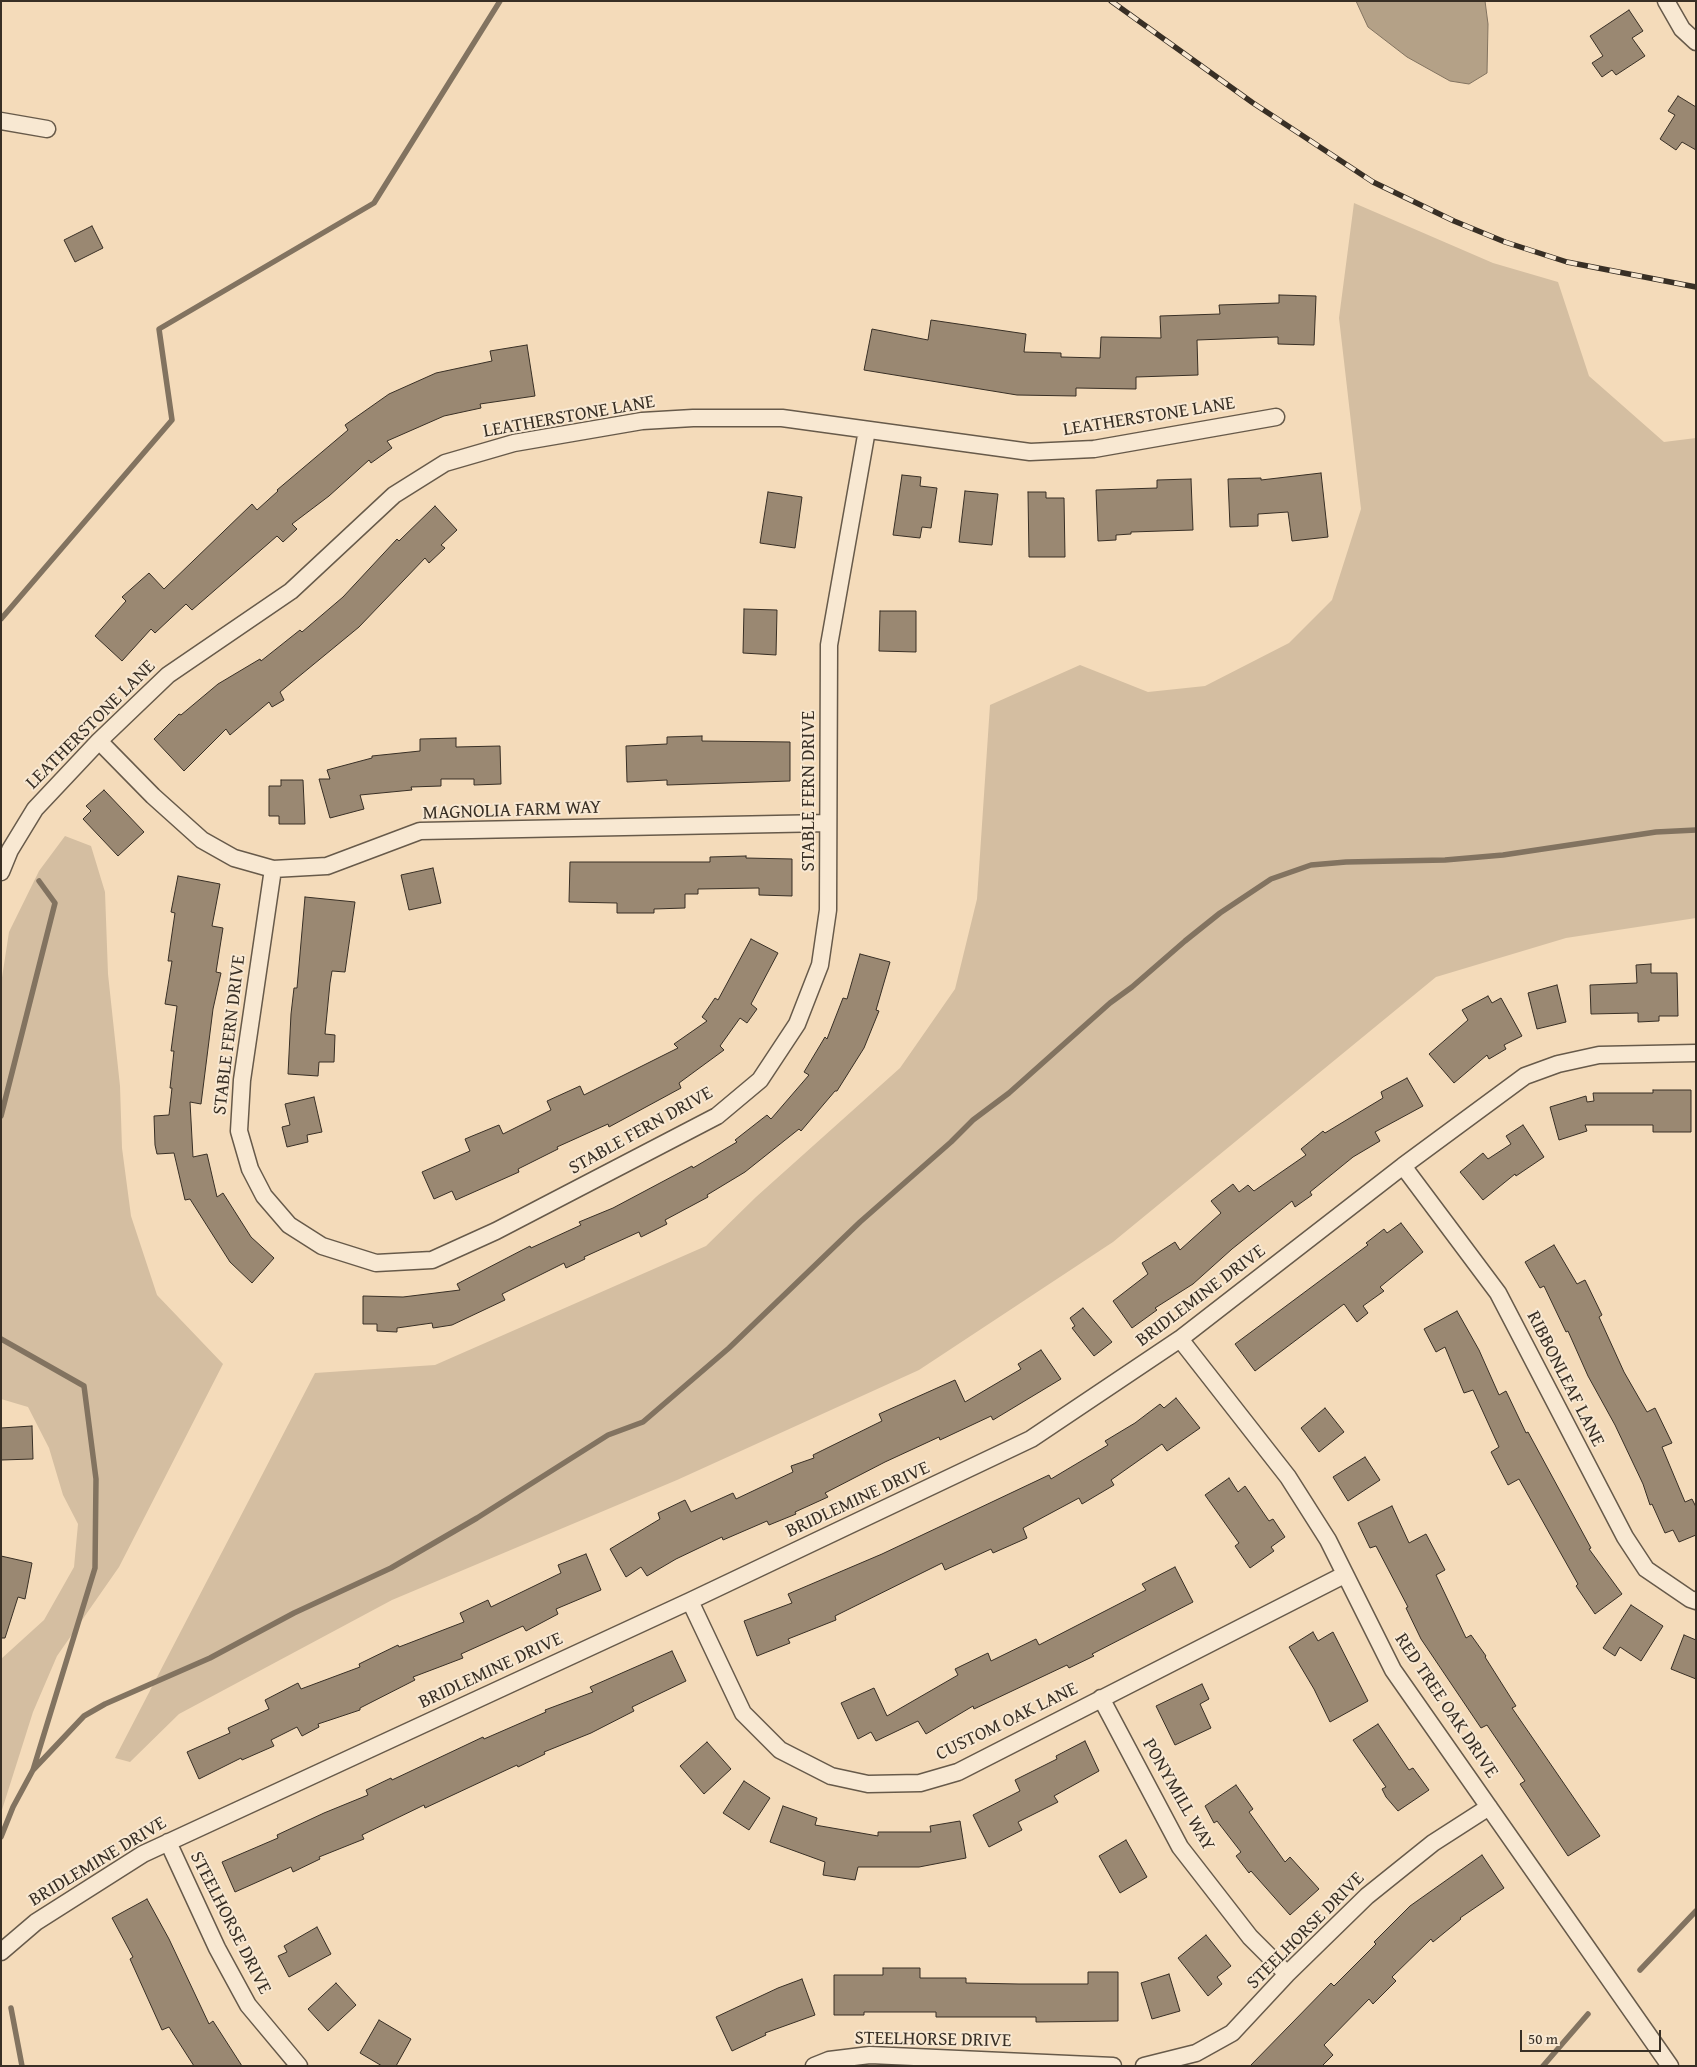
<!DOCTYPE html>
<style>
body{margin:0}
#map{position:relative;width:1697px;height:2067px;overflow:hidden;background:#f4dbba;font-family:"Gentium Book Plus",serif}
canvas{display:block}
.frame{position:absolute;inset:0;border:2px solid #382f25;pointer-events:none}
.scale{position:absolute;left:1520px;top:2030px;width:141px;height:22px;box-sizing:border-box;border:2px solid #382f25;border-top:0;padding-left:6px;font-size:15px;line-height:18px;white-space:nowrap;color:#382f25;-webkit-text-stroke:4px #f8e8d2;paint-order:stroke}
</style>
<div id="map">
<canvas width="1697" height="2067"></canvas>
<div class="frame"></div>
<div class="scale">50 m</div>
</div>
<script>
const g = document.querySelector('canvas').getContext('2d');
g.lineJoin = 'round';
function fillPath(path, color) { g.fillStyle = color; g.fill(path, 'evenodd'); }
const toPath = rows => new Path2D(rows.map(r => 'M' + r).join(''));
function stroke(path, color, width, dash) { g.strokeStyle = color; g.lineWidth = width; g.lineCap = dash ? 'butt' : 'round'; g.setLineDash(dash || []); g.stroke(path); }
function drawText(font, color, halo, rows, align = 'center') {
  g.font = font + ' "Gentium Book Plus",serif'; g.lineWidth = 4; g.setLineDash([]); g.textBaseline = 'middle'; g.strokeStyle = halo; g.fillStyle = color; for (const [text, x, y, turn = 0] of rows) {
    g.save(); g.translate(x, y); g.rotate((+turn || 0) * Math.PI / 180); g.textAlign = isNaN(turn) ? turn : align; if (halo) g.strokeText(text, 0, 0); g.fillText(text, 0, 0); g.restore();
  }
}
fillPath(toPath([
 [1354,203,1493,263,1558,282,1589,376,1664,442,1696,438,1696,918,1566,938,1436,977,1113,1242,919,1370,677,1480,392,1600,179,1714,130,1762,115,1758,315,1373,435,1365,706,1246,756,1197,900,1068,955,989,977,899,990,705,1080,665,1148,692,1205,686,1289,643,1332,600,1361,509,1339,318],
 [65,836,91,846,105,892,108,974,120,1086,122,1148,131,1216,157,1295,223,1364,119,1567,57,1656,33,1712,1,1813,1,1659,44,1620,74,1567,78,1524,63,1495,49,1448,28,1407,1,1399,1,984,9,932,39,871]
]), '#d4bea1');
const water = toPath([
 [1356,1,1485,1,1488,24,1487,73,1469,84,1450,81,1407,57,1368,27,1356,1]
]);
fillPath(water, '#b4a187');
stroke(water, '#827360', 1);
stroke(toPath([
 [1,619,172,420,159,329,374,203,500,1],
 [1,1116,55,903,39,881],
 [1,1339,84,1386,96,1479,95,1568,33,1770,13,1807,1,1837],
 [33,1770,84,1716,105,1704,210,1658,294,1613,391,1568,477,1518,608,1435,643,1422,729,1348,860,1222,951,1142,973,1120,1009,1093,1110,1003,1132,987,1185,941,1220,913,1271,879,1311,865,1346,862,1445,860,1503,855,1656,832,1696,830],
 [1640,1970,1696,1911],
 [11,2008,22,2066],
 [1543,2066,1588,2014]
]), '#827360', 5.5);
const building = toPath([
 [1629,10,1643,31,1632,38,1645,56,1616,75,1612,70,1602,77,1592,63,1603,56,1590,36,1629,10],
 [1678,96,1696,107,1696,150,1682,142,1676,150,1660,139,1675,115,1668,111,1678,96],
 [92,226,103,248,75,262,64,240,92,226],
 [1279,295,1316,296,1314,345,1278,344,1278,337,1197,340,1198,375,1136,377,1136,389,1076,388,1076,396,1017,395,864,370,872,329,928,340,931,320,1026,334,1024,352,1061,353,1061,357,1100,358,1101,337,1161,338,1160,316,1220,314,1219,305,1279,303,1279,295],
 [527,345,535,396,480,404,481,408,444,416,387,441,392,448,371,463,369,460,329,496,292,524,297,529,283,542,277,536,192,610,186,604,155,633,151,629,122,661,95,636,126,601,122,597,149,573,164,589,252,504,257,510,278,491,277,490,348,430,345,425,389,394,436,373,492,361,490,351,527,345],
 [1321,473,1328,537,1292,541,1288,512,1258,514,1258,526,1230,527,1228,479,1261,478,1261,480,1321,473],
 [902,475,921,477,920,486,937,488,931,528,922,527,920,538,893,535,902,475],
 [1191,479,1193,530,1131,532,1131,534,1116,535,1116,540,1098,541,1096,490,1157,488,1157,480,1191,479],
 [965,491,998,494,992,545,959,542,965,491],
 [768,492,802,497,795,548,760,543,768,492],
 [1028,492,1046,492,1046,498,1064,498,1065,557,1029,557,1028,492],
 [435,506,457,530,441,545,445,548,429,563,425,558,359,627,280,692,284,700,272,707,269,702,230,735,226,729,184,771,154,739,179,714,181,715,218,684,260,659,261,661,300,630,302,632,343,597,397,539,399,541,435,506],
 [744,609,777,610,776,655,743,653,744,609],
 [880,611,916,611,916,652,879,651,880,611],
 [702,736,702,741,790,742,790,781,667,785,667,780,627,782,626,746,667,744,667,737,702,736],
 [456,738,456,747,500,746,501,784,474,785,474,779,441,779,441,786,411,787,412,790,360,795,364,809,330,818,319,779,330,779,327,770,372,758,372,756,420,751,420,739,456,738],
 [281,780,303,780,305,824,279,824,279,816,269,816,269,786,281,786,281,780],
 [104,790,144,832,118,856,83,819,91,811,86,806,104,790],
 [746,856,746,858,792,859,792,896,759,895,759,888,698,889,698,894,685,894,685,908,654,909,654,913,617,913,617,903,569,902,570,862,710,862,710,857,746,856],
 [433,868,441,903,409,910,401,875,433,868],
 [178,876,220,884,212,926,223,928,216,972,221,973,213,1009,201,1104,190,1102,193,1157,207,1154,217,1197,223,1193,251,1237,274,1258,252,1283,230,1262,190,1199,185,1200,174,1153,157,1154,155,1145,154,1116,169,1115,172,1088,170,1088,174,1051,171,1051,177,1006,165,1004,172,961,168,961,175,913,171,912,178,876],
 [305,897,355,902,345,972,332,971,330,983,325,1034,335,1035,334,1062,319,1062,318,1076,288,1074,291,1014,294,988,297,988,305,897],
 [751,939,778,953,751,1004,757,1009,747,1023,740,1018,720,1046,724,1050,679,1083,681,1088,609,1127,608,1124,557,1147,558,1149,518,1169,519,1172,456,1200,452,1191,434,1199,422,1172,470,1151,465,1139,499,1125,503,1134,551,1110,547,1101,580,1086,584,1095,678,1048,674,1044,707,1021,702,1017,715,998,718,1000,751,939],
 [860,954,890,962,876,1010,879,1011,864,1048,837,1091,835,1091,801,1131,799,1129,745,1172,707,1195,708,1197,665,1220,667,1224,641,1237,639,1232,584,1257,585,1259,566,1268,564,1263,502,1294,505,1300,452,1325,433,1328,432,1323,397,1328,397,1332,377,1331,377,1324,363,1324,363,1296,403,1297,460,1290,457,1284,530,1246,531,1248,581,1225,579,1222,613,1208,692,1166,693,1168,737,1142,735,1140,767,1115,771,1119,809,1075,804,1072,825,1037,827,1039,843,998,847,999,860,954],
 [1651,964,1651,973,1677,973,1678,1016,1659,1016,1659,1021,1638,1022,1638,1013,1591,1014,1590,985,1637,983,1636,965,1651,964],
 [1557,985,1566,1022,1537,1029,1528,993,1557,985],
 [1488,996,1492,1003,1501,998,1522,1036,1504,1045,1506,1049,1489,1059,1487,1055,1454,1083,1429,1054,1468,1020,1462,1010,1488,996],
 [1407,1078,1423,1106,1375,1132,1380,1141,1353,1157,1310,1192,1312,1195,1295,1207,1292,1201,1232,1249,1193,1284,1155,1308,1157,1310,1132,1328,1113,1301,1148,1274,1142,1263,1175,1242,1180,1250,1221,1213,1211,1201,1233,1184,1239,1192,1248,1185,1254,1191,1306,1155,1301,1149,1323,1131,1325,1133,1383,1098,1381,1092,1407,1078],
 [1653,1090,1691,1090,1691,1132,1653,1132,1653,1125,1585,1125,1587,1131,1559,1140,1550,1107,1586,1096,1587,1102,1594,1101,1593,1093,1653,1093,1653,1090],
 [314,1097,322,1132,307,1135,308,1142,287,1147,282,1127,290,1125,285,1104,314,1097],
 [1523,1125,1544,1157,1516,1176,1515,1174,1483,1200,1460,1172,1483,1153,1488,1159,1511,1144,1506,1136,1523,1125],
 [1401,1223,1423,1252,1380,1287,1384,1291,1363,1306,1368,1313,1357,1322,1344,1304,1255,1371,1235,1344,1368,1245,1366,1243,1384,1229,1387,1233,1401,1223],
 [1554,1245,1577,1284,1585,1280,1602,1315,1599,1317,1624,1372,1647,1412,1655,1408,1672,1443,1662,1447,1685,1502,1692,1499,1696,1507,1696,1535,1679,1542,1673,1530,1665,1533,1652,1504,1650,1505,1643,1484,1615,1425,1588,1376,1568,1331,1566,1332,1544,1286,1540,1288,1525,1262,1554,1245],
 [1083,1308,1112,1342,1094,1356,1072,1328,1075,1326,1070,1318,1083,1308],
 [1457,1311,1479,1350,1499,1395,1506,1391,1526,1433,1528,1432,1591,1548,1589,1549,1622,1594,1595,1614,1576,1586,1578,1584,1519,1479,1508,1485,1491,1452,1499,1447,1473,1390,1464,1393,1445,1347,1436,1352,1424,1329,1457,1311],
 [1041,1350,1061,1379,993,1420,991,1416,940,1440,939,1437,885,1462,825,1493,828,1497,795,1512,796,1514,769,1525,767,1521,723,1540,722,1537,676,1559,647,1576,641,1567,626,1577,610,1549,660,1519,658,1513,685,1500,691,1512,733,1493,736,1499,793,1472,791,1466,814,1458,813,1455,882,1421,879,1414,955,1380,965,1402,1021,1369,1018,1364,1041,1350],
 [1176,1398,1200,1428,1167,1451,1162,1444,1111,1480,1114,1485,1082,1504,1079,1498,1023,1528,1027,1538,993,1553,991,1549,945,1570,942,1563,835,1616,836,1620,788,1639,790,1643,757,1656,744,1621,792,1603,788,1594,882,1554,1049,1475,1051,1479,1108,1445,1105,1441,1135,1423,1160,1404,1164,1408,1176,1398],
 [1325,1408,1344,1432,1319,1452,1301,1428,1325,1408],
 [32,1426,33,1459,1,1460,1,1428,32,1426],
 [1365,1457,1380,1480,1348,1501,1333,1477,1365,1457],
 [1229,1478,1238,1492,1245,1486,1269,1521,1273,1519,1285,1537,1271,1547,1274,1551,1250,1568,1235,1546,1239,1543,1205,1495,1229,1478],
 [1392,1506,1409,1543,1426,1534,1445,1570,1436,1575,1466,1638,1471,1635,1486,1656,1485,1657,1516,1706,1512,1708,1600,1836,1568,1856,1520,1784,1525,1781,1487,1725,1481,1728,1421,1639,1406,1608,1408,1607,1376,1546,1370,1548,1358,1523,1392,1506],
 [586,1554,601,1590,556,1609,558,1614,526,1631,523,1626,461,1654,463,1658,413,1677,415,1680,360,1708,360,1710,318,1724,319,1727,302,1736,297,1727,271,1740,274,1746,242,1760,241,1758,199,1779,187,1752,230,1733,228,1728,269,1709,265,1700,298,1683,301,1689,360,1667,359,1664,398,1645,399,1647,464,1622,460,1613,488,1600,491,1607,561,1573,558,1565,586,1554],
 [1,1556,32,1563,25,1599,18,1597,5,1638,1,1638,1,1556],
 [1175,1567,1193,1602,1092,1654,1094,1656,1069,1668,1067,1665,974,1709,973,1706,926,1734,918,1721,876,1741,871,1732,858,1739,841,1703,874,1688,887,1716,958,1675,955,1669,988,1653,991,1661,1036,1639,1039,1645,1146,1590,1142,1584,1175,1567],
 [1631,1605,1663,1626,1641,1661,1620,1647,1615,1656,1603,1648,1631,1605],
 [1313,1632,1318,1641,1333,1632,1368,1701,1330,1722,1314,1689,1289,1647,1313,1632],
 [1684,1635,1696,1640,1696,1679,1671,1669,1684,1635],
 [672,1651,686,1681,632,1707,634,1711,591,1733,544,1752,545,1754,518,1767,517,1765,425,1808,424,1805,362,1835,364,1839,319,1857,320,1859,293,1872,291,1867,235,1892,222,1862,278,1838,277,1835,324,1813,368,1795,366,1790,391,1778,392,1780,483,1737,484,1739,546,1712,545,1710,593,1692,590,1687,672,1651],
 [1202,1684,1209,1699,1200,1704,1211,1728,1175,1745,1156,1706,1202,1684],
 [1378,1724,1409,1770,1413,1768,1429,1790,1398,1811,1386,1797,1382,1789,1386,1787,1353,1740,1378,1724],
 [1085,1741,1099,1771,1054,1796,1058,1802,1018,1822,1022,1830,989,1847,973,1815,1020,1791,1015,1780,1057,1759,1056,1756,1085,1741],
 [707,1742,731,1769,704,1794,680,1766,707,1742],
 [744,1781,770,1798,749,1830,723,1813,744,1781],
 [1236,1785,1253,1809,1249,1812,1285,1862,1290,1857,1319,1889,1290,1915,1251,1871,1249,1873,1236,1856,1241,1852,1217,1821,1214,1823,1205,1806,1236,1785],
 [783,1806,817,1818,815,1825,878,1836,878,1832,931,1832,930,1826,960,1821,966,1858,919,1867,858,1867,855,1880,823,1875,825,1862,770,1842,783,1806],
 [1126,1840,1147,1877,1120,1893,1099,1856,1126,1840],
 [1482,1855,1504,1888,1460,1918,1461,1919,1433,1942,1431,1939,1392,1977,1396,1981,1373,2004,1369,1999,1324,2045,1333,2055,1322,2066,1250,2066,1331,1983,1334,1986,1376,1944,1374,1942,1410,1906,1482,1855],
 [147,1899,169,1939,209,2024,213,2021,242,2066,194,2066,169,2027,162,2030,130,1959,133,1957,112,1918,147,1899],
 [317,1927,331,1954,289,1977,278,1956,287,1952,284,1946,317,1927],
 [1206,1935,1231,1966,1217,1977,1222,1984,1208,1996,1178,1958,1206,1935],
 [883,1968,920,1968,920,1978,966,1978,966,1983,1019,1984,1088,1984,1088,1972,1118,1972,1118,2021,1036,2022,1036,2017,936,2017,936,2012,864,2012,864,2015,834,2015,834,1975,883,1975,883,1968],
 [1169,1974,1180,2011,1152,2019,1141,1983,1169,1974],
 [802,1979,815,2015,765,2033,766,2035,732,2051,716,2017,778,1988,802,1979],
 [336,1983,356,2005,328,2031,308,2009,336,1983],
 [379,2020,411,2039,396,2066,382,2066,360,2053,379,2020]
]);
fillPath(building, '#9a8872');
stroke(building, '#382f25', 1);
const minor = toPath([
 [1666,1,1682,29,1696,42],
 [1,121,47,129],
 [99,741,153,796,202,840,234,858,273,869,327,866,420,831,828,823],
 [273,869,242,1080,239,1131,250,1169,264,1196,289,1225,322,1246,376,1263,432,1260,496,1231,717,1116,760,1080,797,1024,820,965,828,910,829,645,867,430],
 [1,872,10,850,35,809,99,741,168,675,291,591,394,495,445,463,514,443,642,421,693,418,782,418,1030,452,1094,449,1276,417],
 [1403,1166,1498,1293,1625,1537,1646,1569,1690,1599,1696,1601],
 [1180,1339,1288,1477,1328,1540,1393,1670,1670,2066],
 [690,1601,743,1713,780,1750,831,1776,868,1784,920,1783,958,1772,1344,1575],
 [1101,1698,1180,1847,1250,1937,1287,1974],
 [168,1842,217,1948,248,2005,299,2066],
 [1,1952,36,1922,143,1854,690,1601,1031,1439,1180,1339,1403,1166,1525,1076,1558,1064,1599,1055,1696,1053],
 [814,2066,829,2060,870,2055,1113,2066],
 [1144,2066,1196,2053,1232,2033,1287,1974,1367,1896,1433,1843,1489,1807]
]);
stroke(minor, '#675a4a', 19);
stroke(minor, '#f8e8d2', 16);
const rail = toPath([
 [1111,1,1253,103,1373,182,1454,221,1505,242,1567,262,1696,287]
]);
stroke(rail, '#382f25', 5.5);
stroke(rail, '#f8e8d2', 4, [11]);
drawText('19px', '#382f25', '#f8e8d2', [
 ["LEATHERSTONE LANE",569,417,-10],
 ["LEATHERSTONE LANE",1149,417,-9],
 ["LEATHERSTONE LANE",91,725,-45],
 ["STABLE FERN DRIVE",809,791,-90],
 ["MAGNOLIA FARM WAY",512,811,-2],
 ["STABLE FERN DRIVE",230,1035,-83],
 ["STABLE FERN DRIVE",641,1131,-29],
 ["BRIDLEMINE DRIVE",1201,1296,-37],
 ["RIBBONLEAF LANE",1565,1379,63],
 ["BRIDLEMINE DRIVE",858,1500,-25],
 ["BRIDLEMINE DRIVE",491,1671,-25],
 ["RED TREE OAK DRIVE",1446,1706,56],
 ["CUSTOM OAK LANE",1007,1722,-26],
 ["PONYMILL WAY",1178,1795,60],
 ["BRIDLEMINE DRIVE",98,1862,-31],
 ["STEELHORSE DRIVE",230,1923,63],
 ["STEELHORSE DRIVE",1306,1931,-45],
 ["STEELHORSE DRIVE",933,2040,1]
]);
</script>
